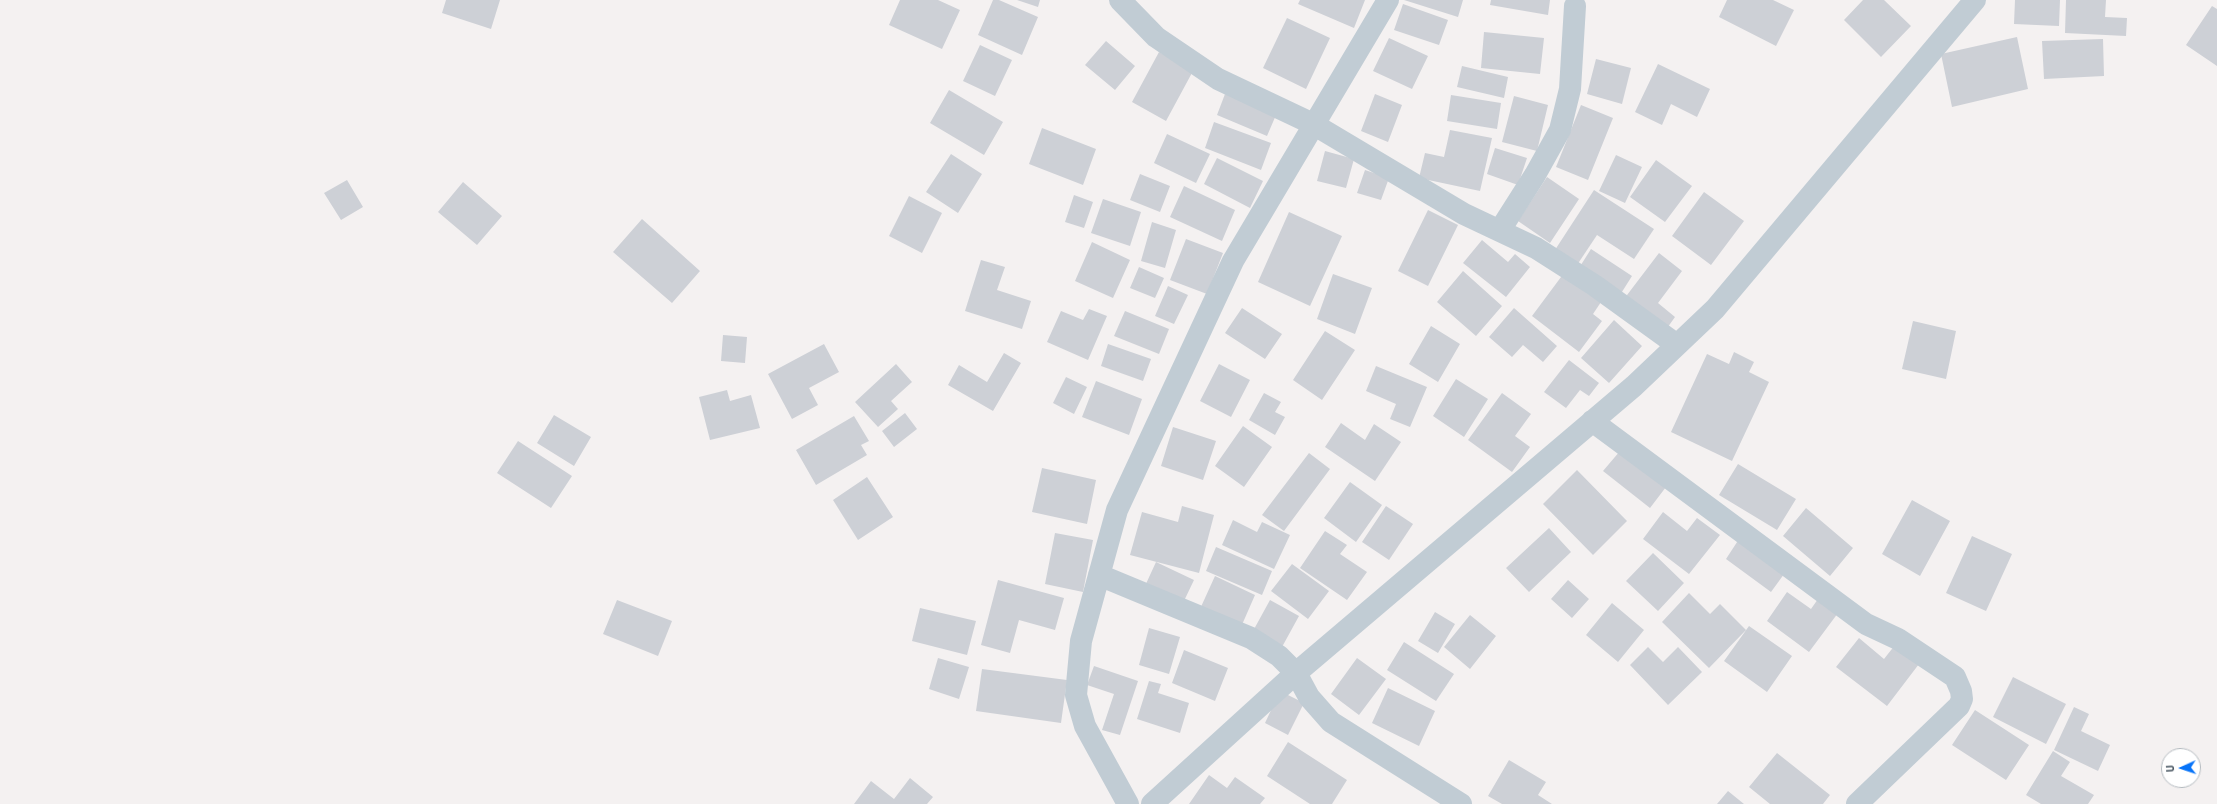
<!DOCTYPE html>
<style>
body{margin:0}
#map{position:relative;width:2217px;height:804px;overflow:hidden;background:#f4f1f1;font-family:Barlow,sans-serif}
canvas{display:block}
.north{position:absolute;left:2161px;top:748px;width:40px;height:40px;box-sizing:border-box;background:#fff;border:1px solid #b5bbc0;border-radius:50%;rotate:267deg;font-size:11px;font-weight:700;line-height:16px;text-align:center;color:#475561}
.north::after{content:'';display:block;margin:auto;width:14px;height:18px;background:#0773f8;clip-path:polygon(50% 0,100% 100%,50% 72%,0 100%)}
</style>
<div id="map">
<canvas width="2217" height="804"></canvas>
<div class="north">U</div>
</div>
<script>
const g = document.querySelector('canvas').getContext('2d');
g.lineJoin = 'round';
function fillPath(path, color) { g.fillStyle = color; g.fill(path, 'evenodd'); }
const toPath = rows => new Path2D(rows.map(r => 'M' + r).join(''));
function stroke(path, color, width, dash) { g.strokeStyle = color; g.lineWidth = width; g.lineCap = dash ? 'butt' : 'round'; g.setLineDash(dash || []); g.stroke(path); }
fillPath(toPath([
 [446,0,500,0,491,29,442,13],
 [900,0,938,0,960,10,942,49,889,25],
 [993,0,999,0,1038,17,1022,55,978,35],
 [1017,0,1040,0,1038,7],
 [1300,0,1365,0,1354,28,1298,4],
 [1404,0,1463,0,1458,17],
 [1491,0,1550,0,1548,15,1490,5],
 [1727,0,1773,0,1794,10,1776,46,1719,17],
 [1863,0,1884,0,1911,26,1881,57,1844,20],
 [2015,0,2060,0,2059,26,2014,24],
 [2066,0,2106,0,2105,17,2127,18,2126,36,2065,33],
 [1403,4,1448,20,1439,45,1394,30],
 [2212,6,2217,9,2217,66,2186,45],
 [1287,18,1330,38,1306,89,1263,68],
 [1484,32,1544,38,1540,74,1481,68],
 [2017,37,2028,89,1952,107,1941,54],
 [1389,38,1428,56,1412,89,1373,71],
 [2103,39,2104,76,2044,79,2042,41],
 [1106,41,1135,66,1115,90,1085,65],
 [980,45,1012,60,995,96,963,81],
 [1159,52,1193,71,1166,121,1132,102],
 [1596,59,1631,68,1622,104,1587,94],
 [1658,64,1710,89,1697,117,1671,104,1662,125,1635,112],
 [1462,66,1508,77,1504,98,1457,87],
 [949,90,1003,122,984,155,930,123],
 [1225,94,1276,115,1267,136,1217,115],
 [1375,94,1402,105,1388,142,1361,131],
 [1451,95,1501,103,1497,129,1447,121],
 [1514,96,1548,105,1537,151,1502,142],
 [1581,105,1613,118,1588,180,1556,167],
 [1214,122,1271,143,1261,170,1205,148],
 [1042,128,1096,149,1083,185,1029,164],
 [1450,130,1492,138,1480,191,1419,178,1425,153,1444,157],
 [1167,134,1210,154,1196,183,1154,163],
 [1495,148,1527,158,1518,185,1487,174],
 [1325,151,1354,159,1346,188,1317,181],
 [951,154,982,174,958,213,926,192],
 [1616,155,1642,167,1625,203,1599,191],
 [1217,158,1263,181,1250,208,1204,184],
 [1656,160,1692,186,1665,222,1630,197],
 [1365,170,1389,178,1381,200,1357,193],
 [1140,174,1170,186,1160,212,1130,200],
 [1547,177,1579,199,1550,243,1518,221],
 [347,180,363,207,341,220,324,193],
 [463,182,502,216,477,245,438,212],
 [1184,186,1235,210,1222,241,1170,217],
 [1594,190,1654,229,1634,259,1597,235,1575,268,1553,253],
 [1704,192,1744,221,1711,265,1672,236],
 [1074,195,1093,202,1084,228,1065,222],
 [909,196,942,213,922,253,889,236],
 [1103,199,1141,212,1130,246,1091,233],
 [1428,210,1458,225,1428,286,1398,271],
 [1289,212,1342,236,1310,306,1258,282],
 [642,219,700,271,672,303,613,252],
 [1152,222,1176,230,1165,268,1141,261],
 [1186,239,1223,253,1207,294,1170,280],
 [1482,240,1508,262,1515,254,1530,267,1506,297,1463,263],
 [1092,242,1130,260,1113,298,1075,281],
 [1591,249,1632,276,1620,295,1579,268],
 [1659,253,1682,271,1658,303,1675,317,1665,331,1624,299],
 [981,260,1005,267,997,290,1031,301,1022,329,965,311],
 [1139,267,1164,278,1155,298,1130,288],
 [1463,271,1502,306,1476,336,1437,302],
 [1564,273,1601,302,1593,314,1602,321,1579,352,1532,316],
 [1333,274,1372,288,1355,334,1317,319],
 [1168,286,1188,295,1174,324,1155,316],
 [1242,308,1282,334,1265,359,1225,333],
 [1514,308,1557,346,1543,362,1523,345,1512,357,1489,337],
 [1089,309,1107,316,1088,360,1047,342,1061,311,1083,320],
 [1125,311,1169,329,1159,354,1114,336],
 [1614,320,1642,346,1609,383,1581,358],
 [1913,321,1956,331,1946,379,1902,369],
 [1431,326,1460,344,1438,382,1409,364],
 [1325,331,1355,350,1322,400,1293,380],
 [723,335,747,337,745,363,721,361],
 [824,344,839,372,809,388,818,405,792,419,768,374],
 [1108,344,1151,359,1143,381,1101,366],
 [1734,352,1754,362,1749,372,1769,382,1732,461,1671,432,1707,354,1729,364],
 [1004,353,1021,363,993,411,948,385,959,365,987,382],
 [1569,360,1599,383,1589,396,1580,390,1566,408,1544,392],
 [896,364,912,382,891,401,898,409,878,427,855,402],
 [1219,364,1250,380,1231,417,1200,401],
 [1376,366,1427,387,1410,427,1390,419,1396,404,1366,391],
 [1066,377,1087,387,1074,414,1053,403],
 [1456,379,1488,399,1464,437,1433,416],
 [1096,381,1142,399,1129,435,1082,417],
 [727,390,730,401,751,395,760,428,710,440,699,397],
 [1264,393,1281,402,1275,412,1285,417,1275,435,1249,420],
 [1502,393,1531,414,1515,436,1530,447,1512,472,1468,440],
 [905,413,917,429,894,447,882,431],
 [554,415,591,437,574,466,537,443],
 [854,416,869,441,861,445,867,455,816,485,796,450],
 [1341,423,1365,440,1374,424,1401,442,1375,481,1325,447],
 [1243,426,1272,447,1244,487,1215,466],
 [1173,427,1216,441,1203,480,1161,466],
 [518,441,572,476,551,508,497,473],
 [1620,451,1666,487,1650,508,1603,471],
 [1309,453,1330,469,1284,531,1262,515],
 [1738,464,1796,499,1777,530,1719,495],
 [1042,468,1096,480,1087,524,1032,512],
 [1577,470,1627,521,1593,555,1543,504],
 [867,477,893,517,858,540,833,500],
 [1350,482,1382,505,1356,542,1324,518],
 [1912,500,1950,521,1920,576,1882,554],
 [1182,506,1214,515,1199,573,1130,555,1142,512,1178,522],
 [1386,506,1413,524,1389,560,1362,542],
 [1806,508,1853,548,1830,576,1783,536],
 [1663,512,1687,531,1697,518,1720,535,1689,574,1643,539],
 [1233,520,1257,532,1262,522,1290,535,1274,569,1222,545],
 [1549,528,1571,552,1529,592,1506,568],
 [1325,531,1347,545,1340,554,1367,572,1347,600,1300,568],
 [1055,533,1093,540,1083,592,1045,584],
 [1741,536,1787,570,1771,592,1726,559],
 [1972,536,2012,554,1986,611,1946,593],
 [1216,547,1272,571,1262,595,1206,571],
 [1653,553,1684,583,1658,611,1626,581],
 [1156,562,1194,580,1183,603,1145,586],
 [1292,564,1329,591,1308,619,1271,591],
 [1215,576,1255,595,1241,627,1200,609],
 [998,580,1064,598,1055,630,1019,620,1010,653,981,645],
 [1568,580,1589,599,1572,618,1551,599],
 [1787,592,1811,609,1818,599,1838,613,1809,652,1767,621],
 [1689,593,1710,614,1720,604,1746,630,1709,668,1662,622],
 [617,600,672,621,658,656,603,634],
 [1270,600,1299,616,1282,647,1253,631],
 [1612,603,1644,630,1618,662,1586,635],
 [920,608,976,621,967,655,912,641],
 [1435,612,1455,624,1438,653,1418,641],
 [1470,615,1496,636,1470,669,1444,647],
 [1749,626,1792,656,1767,692,1724,661],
 [1149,628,1180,637,1169,674,1139,665],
 [1859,638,1884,659,1895,645,1919,664,1887,706,1836,667],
 [1404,642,1454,674,1436,701,1387,670],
 [1648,647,1663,662,1678,647,1702,672,1668,705,1630,665],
 [1184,650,1228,668,1215,701,1172,683],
 [938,658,969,667,959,699,929,689],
 [1357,658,1386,679,1359,715,1331,694],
 [1094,666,1138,681,1120,735,1102,730,1114,694,1087,685],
 [982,669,1067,680,1061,723,976,711],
 [2013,677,2066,704,2046,744,1993,717],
 [1149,681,1161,684,1158,693,1189,703,1180,733,1137,719],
 [1388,688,1435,711,1419,746,1372,723],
 [1280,691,1304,703,1288,735,1265,723],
 [2074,707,2089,714,2081,731,2110,745,2098,771,2054,750],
 [1975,710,2029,745,2006,780,1952,745],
 [1288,742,1347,780,1332,804,1310,804,1267,776],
 [2053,751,2070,762,2061,776,2094,795,2088,804,2041,804,2026,795],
 [1777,753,1830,795,1823,804,1770,804,1749,787],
 [1509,760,1546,782,1538,795,1552,804,1502,804,1488,796],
 [1209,775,1227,788,1235,777,1265,798,1260,804,1189,804],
 [910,778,933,797,927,804,854,804,871,781,894,799],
 [1728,791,1744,804,1717,804]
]), '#cdd0d6');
stroke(toPath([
 [1120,0,1156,37,1218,79,1313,124,1464,214,1536,248,1594,285,1677,345],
 [1500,230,1535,175,1560,130,1570,89,1575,6],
 [1592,421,1866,624,1898,639,1955,677,1961,691,1962,699,1959,706,1857,804],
 [1099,575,1251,638,1279,656,1296,673,1309,697,1331,722,1461,804],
 [1128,804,1085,726,1076,695,1081,641,1117,510,1233,261,1388,0],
 [1152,804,1296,673,1634,386,1715,309,1975,0]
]), '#c1ccd4', 22);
</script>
